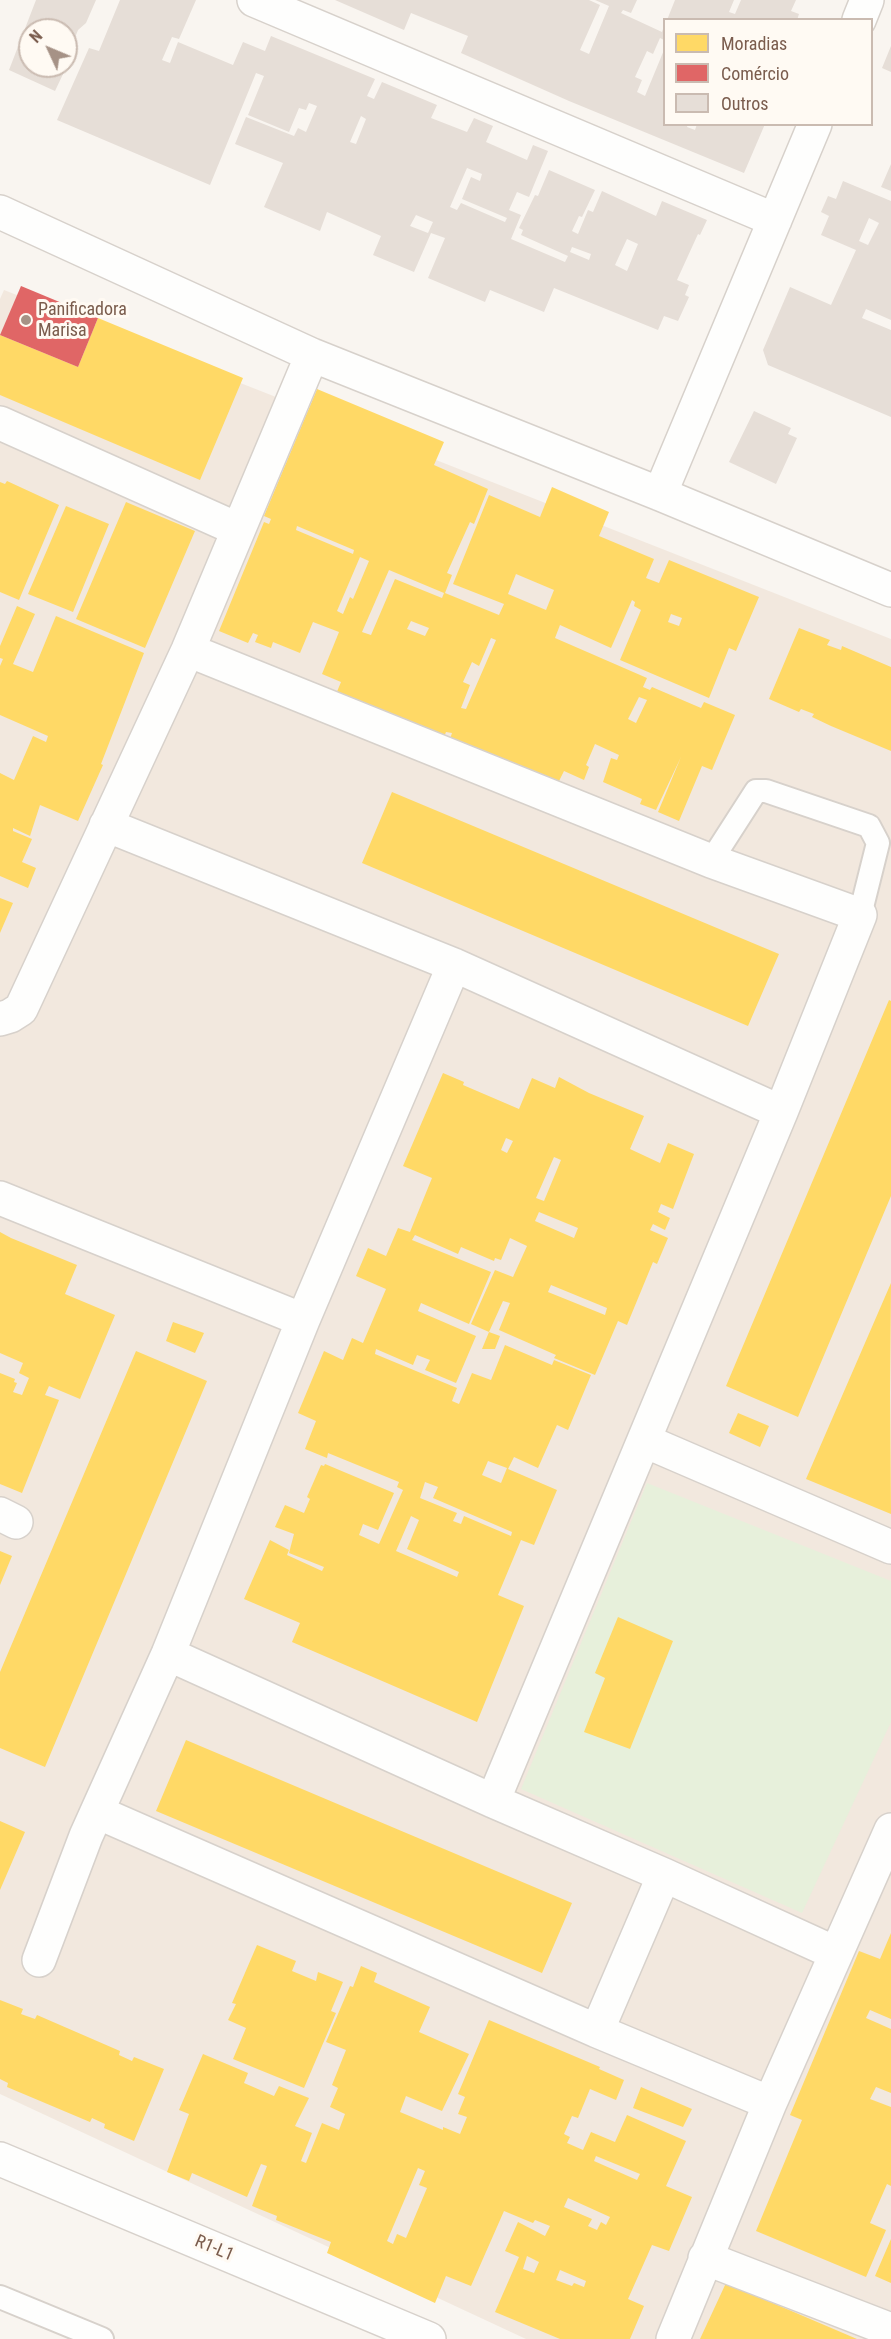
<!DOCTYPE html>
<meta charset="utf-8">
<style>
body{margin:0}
#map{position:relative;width:891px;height:2339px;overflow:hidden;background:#f9f5f0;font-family:"Roboto Condensed",sans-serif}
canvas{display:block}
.legend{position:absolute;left:663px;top:18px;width:210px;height:108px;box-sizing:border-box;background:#fffaf3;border:2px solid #cabbb1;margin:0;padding:8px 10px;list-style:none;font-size:18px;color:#7a5c4d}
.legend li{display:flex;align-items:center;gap:12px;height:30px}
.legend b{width:30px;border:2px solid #cabbb1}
.north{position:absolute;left:18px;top:18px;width:60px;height:60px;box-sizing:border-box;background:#fffaf3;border:2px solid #cabbb1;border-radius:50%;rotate:314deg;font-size:16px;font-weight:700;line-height:24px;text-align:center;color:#7a5c4d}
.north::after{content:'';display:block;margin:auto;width:21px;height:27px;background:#a69286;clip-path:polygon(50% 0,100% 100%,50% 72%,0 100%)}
</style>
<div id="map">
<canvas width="891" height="2339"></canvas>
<ul class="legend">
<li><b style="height:16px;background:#ffd966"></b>Moradias</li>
<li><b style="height:16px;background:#e06666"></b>Comércio</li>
<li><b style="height:16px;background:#e6ded7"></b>Outros</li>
</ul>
<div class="north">N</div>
</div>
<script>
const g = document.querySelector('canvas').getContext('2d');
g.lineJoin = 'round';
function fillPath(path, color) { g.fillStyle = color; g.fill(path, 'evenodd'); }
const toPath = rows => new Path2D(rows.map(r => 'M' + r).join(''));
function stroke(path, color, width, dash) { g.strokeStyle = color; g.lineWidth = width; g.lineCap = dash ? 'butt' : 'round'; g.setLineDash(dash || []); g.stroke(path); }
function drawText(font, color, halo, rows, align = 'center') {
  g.font = font + ' "Roboto Condensed",sans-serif'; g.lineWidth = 6; g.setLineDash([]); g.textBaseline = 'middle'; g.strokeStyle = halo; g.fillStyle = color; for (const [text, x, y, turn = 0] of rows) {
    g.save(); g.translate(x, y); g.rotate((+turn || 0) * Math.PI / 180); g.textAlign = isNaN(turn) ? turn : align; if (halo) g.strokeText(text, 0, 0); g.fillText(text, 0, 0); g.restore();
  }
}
fillPath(toPath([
 [4,290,891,639,891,2339,526,2339,0,2094,0,299]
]), '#f2e8de');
fillPath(toPath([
 [647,1483,891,1581,891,1722,802,1913,521,1789]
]), '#e7f0db');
fillPath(toPath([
 [98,318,243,378,200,480,0,395,0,335,78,367],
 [317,389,444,442,434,465,488,489,474,524,470,522,447,573,452,575,445,593,499,615,504,604,453,584,489,495,540,517,552,487,609,512,599,536,654,559,646,578,659,583,669,560,759,597,736,651,729,648,709,698,620,660,641,610,634,606,635,602,632,600,611,648,560,625,555,638,647,678,643,687,650,690,652,687,701,708,704,702,735,715,712,770,702,766,679,821,658,812,681,757,656,810,640,804,642,799,603,782,611,758,617,760,619,755,595,744,586,765,589,767,584,780,564,771,558,783,450,739,452,733,446,732,444,737,336,694,341,682,322,674,339,632,313,622,300,653,273,642,271,648,255,642,258,635,253,633,248,643,219,631,264,522,269,524,271,519,264,516],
 [297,526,354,550,353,554,296,530],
 [360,557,369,561,353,599,350,597,343,614,337,611],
 [389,570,444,593,442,598,395,579,371,635,362,632],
 [516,574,554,590,546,610,508,594],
 [671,614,682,618,679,626,668,622],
 [411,621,429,628,425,636,407,629],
 [491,638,496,640,466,709,461,708,470,685,463,682,472,662,479,666],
 [639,697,647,700,636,723,628,719],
 [7,481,59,505,19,600,0,592,0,482,5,484],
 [126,502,195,531,145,648,76,619],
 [66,506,109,524,73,612,28,594],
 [17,606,35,614,13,664,33,672,56,616,144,653,101,764,103,765,78,821,40,805,30,836,13,828,13,831,32,839,22,862,36,868,28,888,0,876,0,773,14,780,33,736,46,742,48,736,0,715,0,666,3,659,0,658,0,646],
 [799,628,830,640,827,645,841,650,842,646,891,667,891,751,831,726,812,717,814,714,801,709,799,712,769,699],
 [392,792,779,954,748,1026,362,863],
 [0,898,13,903,0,933],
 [889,1000,891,1001,891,1196,798,1417,726,1386],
 [443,1073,464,1082,463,1085,519,1109,532,1078,555,1088,559,1077,589,1093,644,1116,630,1149,660,1163,668,1143,694,1154,673,1209,661,1204,658,1212,670,1218,665,1230,653,1224,650,1230,668,1238,657,1264,653,1262,627,1325,618,1321,595,1375,554,1358,556,1355,499,1330,510,1303,503,1301,489,1332,471,1324,495,1270,513,1277,527,1246,510,1238,501,1260,495,1258,494,1261,461,1247,458,1254,415,1235,412,1240,491,1272,469,1324,421,1303,418,1311,476,1336,456,1383,425,1370,430,1360,417,1355,413,1365,376,1349,375,1354,457,1388,452,1401,459,1404,472,1373,491,1380,505,1345,552,1365,554,1360,591,1375,568,1430,557,1425,538,1468,514,1457,508,1469,557,1490,534,1545,521,1540,498,1595,524,1606,477,1722,292,1642,300,1623,244,1599,270,1540,289,1550,287,1555,322,1571,324,1567,289,1553,294,1534,275,1527,285,1505,304,1513,310,1499,307,1497,321,1465,324,1466,325,1464,394,1493,378,1530,363,1524,359,1535,379,1544,403,1490,397,1487,399,1482,328,1453,327,1458,305,1449,316,1421,298,1413,324,1351,343,1360,352,1338,363,1343,386,1289,356,1276,368,1248,386,1256,398,1228,410,1232,432,1178,403,1166],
 [506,1138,513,1141,507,1153,501,1150],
 [554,1157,561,1160,544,1201,536,1198],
 [539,1212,578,1228,574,1238,535,1221],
 [551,1285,607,1308,605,1315,548,1292],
 [488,1461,507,1468,501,1483,482,1475],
 [425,1482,438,1487,433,1498,512,1532,511,1536,464,1516,461,1524,453,1521,457,1513,420,1498],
 [411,1516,419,1520,407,1549,459,1572,457,1577,396,1551],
 [0,1232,11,1238,77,1265,65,1294,115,1315,80,1399,49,1386,45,1395,59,1400,22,1493,0,1484,0,1373,15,1379,14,1382,17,1383,13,1392,22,1395,29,1378,19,1373,23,1363,0,1353],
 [891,1283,890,1393,891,1514,806,1479],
 [173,1322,204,1333,195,1353,166,1341],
 [489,1332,500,1336,495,1349,482,1349],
 [136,1351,207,1381,45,1767,0,1748,0,1672],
 [738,1413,769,1426,760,1447,729,1433],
 [0,1551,12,1556,0,1585],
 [618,1617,673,1641,630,1749,584,1732,605,1678,595,1673],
 [186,1740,572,1903,542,1973,156,1811],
 [0,1821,25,1832,0,1890],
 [891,1933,891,2019,870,2010,866,2018,891,2029,891,2093,876,2087,870,2099,891,2107,891,2186,887,2184,870,2223,886,2230,866,2277,756,2231,802,2120,790,2115,859,1951,880,1959],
 [257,1945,296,1961,292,1971,316,1981,318,1972,343,1982,331,2011,336,2013,304,2088,233,2059,246,2028,228,2020,236,2004,232,2003],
 [361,1966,377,1973,374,1982,430,2007,419,2032,469,2054,442,2111,406,2096,400,2112,443,2130,443,2127,460,2134,467,2117,458,2114,465,2097,458,2094,489,2020,600,2067,599,2069,624,2080,616,2100,590,2089,578,2118,572,2116,564,2134,570,2137,567,2143,583,2150,591,2132,615,2142,627,2115,686,2141,666,2186,692,2197,669,2251,652,2245,628,2299,644,2306,630,2339,560,2339,495,2312,519,2257,505,2251,518,2222,545,2236,550,2226,535,2220,533,2223,504,2211,471,2286,446,2276,435,2303,327,2253,331,2242,276,2220,277,2216,252,2206,267,2166,261,2164,247,2197,192,2173,189,2181,167,2172,189,2114,179,2110,203,2054,248,2073,244,2083,274,2096,279,2086,309,2098,295,2126,312,2133,301,2161,306,2163,322,2123,339,2130,345,2114,330,2107,338,2088,332,2085,346,2050,326,2042,350,1986,353,1987],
 [596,2156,640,2174,637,2180,594,2161],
 [418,2168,425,2171,419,2185,427,2188,406,2238,397,2234,393,2244,387,2241],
 [568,2198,610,2217,606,2225,601,2222,597,2230,588,2226,592,2219,564,2207],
 [527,2256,539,2262,534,2273,523,2269],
 [560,2270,586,2281,584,2287,574,2283,572,2286,556,2280],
 [0,2000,23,2009,21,2014,35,2019,37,2015,120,2051,119,2055,132,2061,134,2057,164,2069,134,2141,104,2128,105,2124,92,2118,90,2122,7,2087,8,2083,0,2079],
 [641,2087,692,2109,683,2127,633,2108],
 [891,2239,891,2283,875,2276],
 [726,2283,857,2339,700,2339]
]), '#ffd966');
fillPath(toPath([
 [21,286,98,318,78,367,0,335]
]), '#e06666');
fillPath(toPath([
 [36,0,96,0,86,23,78,30,71,48,73,53,55,91,9,70],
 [30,30,66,30,66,66,30,66],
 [120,0,196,0,179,39,172,37,162,60,170,63,178,42,233,65,243,42,265,51,271,36,375,79,367,96,374,99,382,82,437,105,431,118,467,132,474,118,493,126,486,142,527,160,533,145,548,151,529,197,517,192,509,210,521,215,511,239,565,262,568,256,521,235,523,230,519,228,535,195,538,196,549,170,595,190,582,217,579,216,572,231,578,234,588,210,593,212,602,191,656,216,662,201,707,220,700,235,698,234,677,280,689,285,685,295,689,297,678,321,664,316,658,330,554,288,544,312,490,290,485,302,428,278,445,238,431,233,414,272,373,255,381,236,327,212,320,231,264,207,283,163,235,144,246,117,294,136,298,128,306,132,317,106,309,103,306,110,299,108,289,132,248,115,264,76,256,73,210,185,57,120,89,48,99,51],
 [361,116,366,119,356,144,350,142],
 [467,168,482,174,480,181,471,177,462,199,507,218,505,222,461,203,457,210,450,207],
 [416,215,433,222,428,233,410,226],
 [627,239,638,244,627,271,615,265],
 [572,247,591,254,589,260,570,252],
 [335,0,589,0,600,5,580,50,589,54,609,6,595,0,637,0,631,13,623,10,621,13,662,32,664,26,664,40,660,38,653,54,647,51,635,77,642,80,637,92,645,96,664,50,664,124,688,124,687,127,695,130,697,124,765,124,744,173,569,101,461,53,468,36,411,13,404,30],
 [675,0,734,0,729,12,735,14,741,0,796,0,791,11,799,14,797,20,667,20],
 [891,46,891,72,882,68],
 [891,164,891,191,881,187],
 [843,181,891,201,891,320,866,309,862,318,891,330,891,417,768,365,763,350,790,287,831,305,856,250,821,235,829,216,821,212,828,196,836,199],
 [869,218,879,223,868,245,859,241],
 [754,411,791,428,788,434,797,438,776,484,729,462]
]), '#e6ded7');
const lane = toPath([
 [711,861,756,791,766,791,869,826,878,843,860,915],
 [0,2297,102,2339]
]);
const street = toPath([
 [254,0,775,220],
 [859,20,867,0],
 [0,212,312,355,660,494,891,590],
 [0,423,237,529],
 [660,494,815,124],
 [188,650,711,861,860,915,781,1112,493,1801],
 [106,825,454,965,781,1112],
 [0,1019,10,1016,21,1009,188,650,312,355],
 [0,1198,303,1320],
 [645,1441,891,1547],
 [0,1514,16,1522],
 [168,1654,493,1801,664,1875,835,1953],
 [97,1812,597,2031,664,1875],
 [39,1960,86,1836,168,1654,303,1320,454,965],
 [597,2031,770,2103],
 [0,2159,429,2339],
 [705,2258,891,2330],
 [673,2339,770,2103,891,1830]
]);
stroke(lane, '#d7d1cb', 26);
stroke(street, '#d7d1cb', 36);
stroke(lane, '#fefefd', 22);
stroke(street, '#fefefd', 33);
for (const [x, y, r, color] of [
 [26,320,6,"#a69286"]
]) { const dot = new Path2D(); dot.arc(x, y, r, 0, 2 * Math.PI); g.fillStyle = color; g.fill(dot); stroke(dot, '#fffaf3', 2); }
drawText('18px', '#7a5c4d', '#fffaf3', [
 ["Panificadora",38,310],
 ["Marisa",38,331]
], 'left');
drawText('18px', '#7a5c4d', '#fffaf3', [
 ["R1-L1",214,2249,23]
]);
</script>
